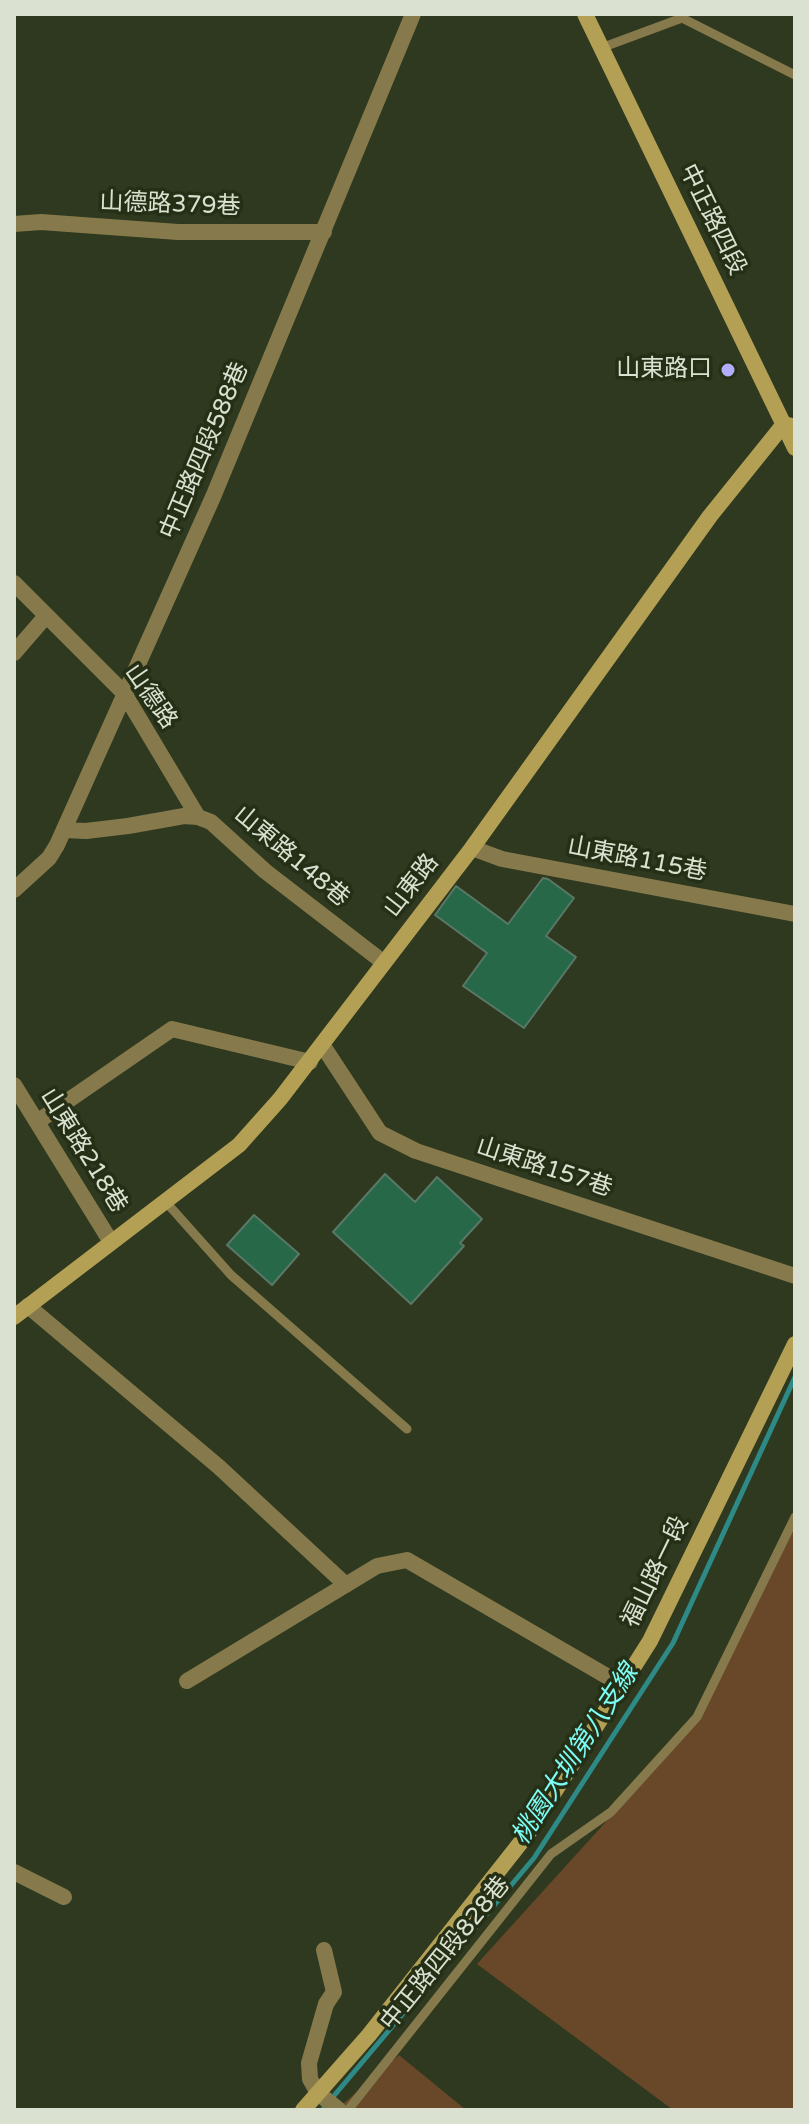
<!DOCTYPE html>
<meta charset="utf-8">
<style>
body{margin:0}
#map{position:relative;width:809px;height:2124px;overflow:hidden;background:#2e391f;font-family:"Varela Round",sans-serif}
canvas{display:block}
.frame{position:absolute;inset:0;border:16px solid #dae1d1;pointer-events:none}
</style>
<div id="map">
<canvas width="809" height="2124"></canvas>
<div class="frame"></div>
</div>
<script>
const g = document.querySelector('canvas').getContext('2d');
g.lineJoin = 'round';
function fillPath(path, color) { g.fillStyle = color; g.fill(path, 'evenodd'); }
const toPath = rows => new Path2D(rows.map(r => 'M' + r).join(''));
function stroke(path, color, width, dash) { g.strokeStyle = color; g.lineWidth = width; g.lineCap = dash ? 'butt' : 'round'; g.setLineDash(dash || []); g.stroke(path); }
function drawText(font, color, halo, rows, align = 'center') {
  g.font = font + ' "Varela Round","Noto Sans TC",sans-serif'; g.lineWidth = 7; g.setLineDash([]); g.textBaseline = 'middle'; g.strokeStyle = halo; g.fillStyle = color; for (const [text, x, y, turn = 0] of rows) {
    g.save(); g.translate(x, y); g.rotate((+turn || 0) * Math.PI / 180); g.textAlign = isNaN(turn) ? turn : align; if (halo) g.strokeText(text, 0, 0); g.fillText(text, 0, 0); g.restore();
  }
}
fillPath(toPath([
 [795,1513,795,2110,673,2110,477,1964,679,1741,703,1708],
 [399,2055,466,2110,336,2110]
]), '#69482a');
stroke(toPath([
 [322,2110,534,1858,673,1643,795,1377]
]), '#2e8a86', 5);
const building = toPath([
 [543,878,548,879,574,898,546,936,576,957,524,1028,463,986,487,953,435,915,456,886,508,924,543,878],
 [385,1174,415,1202,437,1177,482,1219,460,1243,464,1246,411,1304,333,1232,385,1174],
 [254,1215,299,1254,272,1285,227,1245,254,1215]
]);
fillPath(building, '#266848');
stroke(building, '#5a7867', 2);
stroke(toPath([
 [601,48,682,18,795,75],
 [165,1201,231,1275,407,1429],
 [348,2110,551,1854,611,1812,697,1717,795,1517]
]), '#867a4c', 9);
stroke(toPath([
 [14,224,41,222,178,232,324,232],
 [14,583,124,693,198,817],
 [14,653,46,616],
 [64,830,86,831,128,826,184,816,198,817,211,822,265,871,383,962],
 [472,848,502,859,795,914],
 [14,890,49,858,57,845,213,497,413,14],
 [323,1046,380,1133,416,1151,795,1276],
 [14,1085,111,1242],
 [37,1122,172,1029,310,1062],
 [28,1306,219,1467,346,1585],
 [187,1681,377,1566,407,1560,622,1685],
 [14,1872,64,1897],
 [324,1950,334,1992,326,2004,309,2063,310,2079,318,2093,339,2110]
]), '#867a4c', 16);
stroke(toPath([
 [585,14,795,448],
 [14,1317,239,1145,280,1099,472,848,710,516,784,424,795,427],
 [303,2110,369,2035,529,1832,650,1641,795,1344]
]), '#b4a055', 16);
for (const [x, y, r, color] of [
 [728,370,8,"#b2adf9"]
]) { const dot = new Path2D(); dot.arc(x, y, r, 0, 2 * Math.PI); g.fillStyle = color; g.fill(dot); stroke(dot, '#252f15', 3); }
drawText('24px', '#dae1d1', '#252f15', [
 ["山德路379巷",170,205,2],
 ["中正路四段",712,220,64],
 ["中正路四段588巷",205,451,-67],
 ["山德路",150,697,55],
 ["山東路148巷",291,857,40],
 ["山東路115巷",637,860,11],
 ["山東路",412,886,-52],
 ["山東路218巷",83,1151,58],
 ["山東路157巷",544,1168,18],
 ["福山路一段",656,1572,-64],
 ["中正路四段828巷",446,1954,-51]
]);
drawText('24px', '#dae1d1', '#252f15', [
 ["山東路口",712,370]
], 'right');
drawText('italic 26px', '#7cfdf6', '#252f15', [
 ["桃園大圳第八支線",576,1755,-57]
]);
</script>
